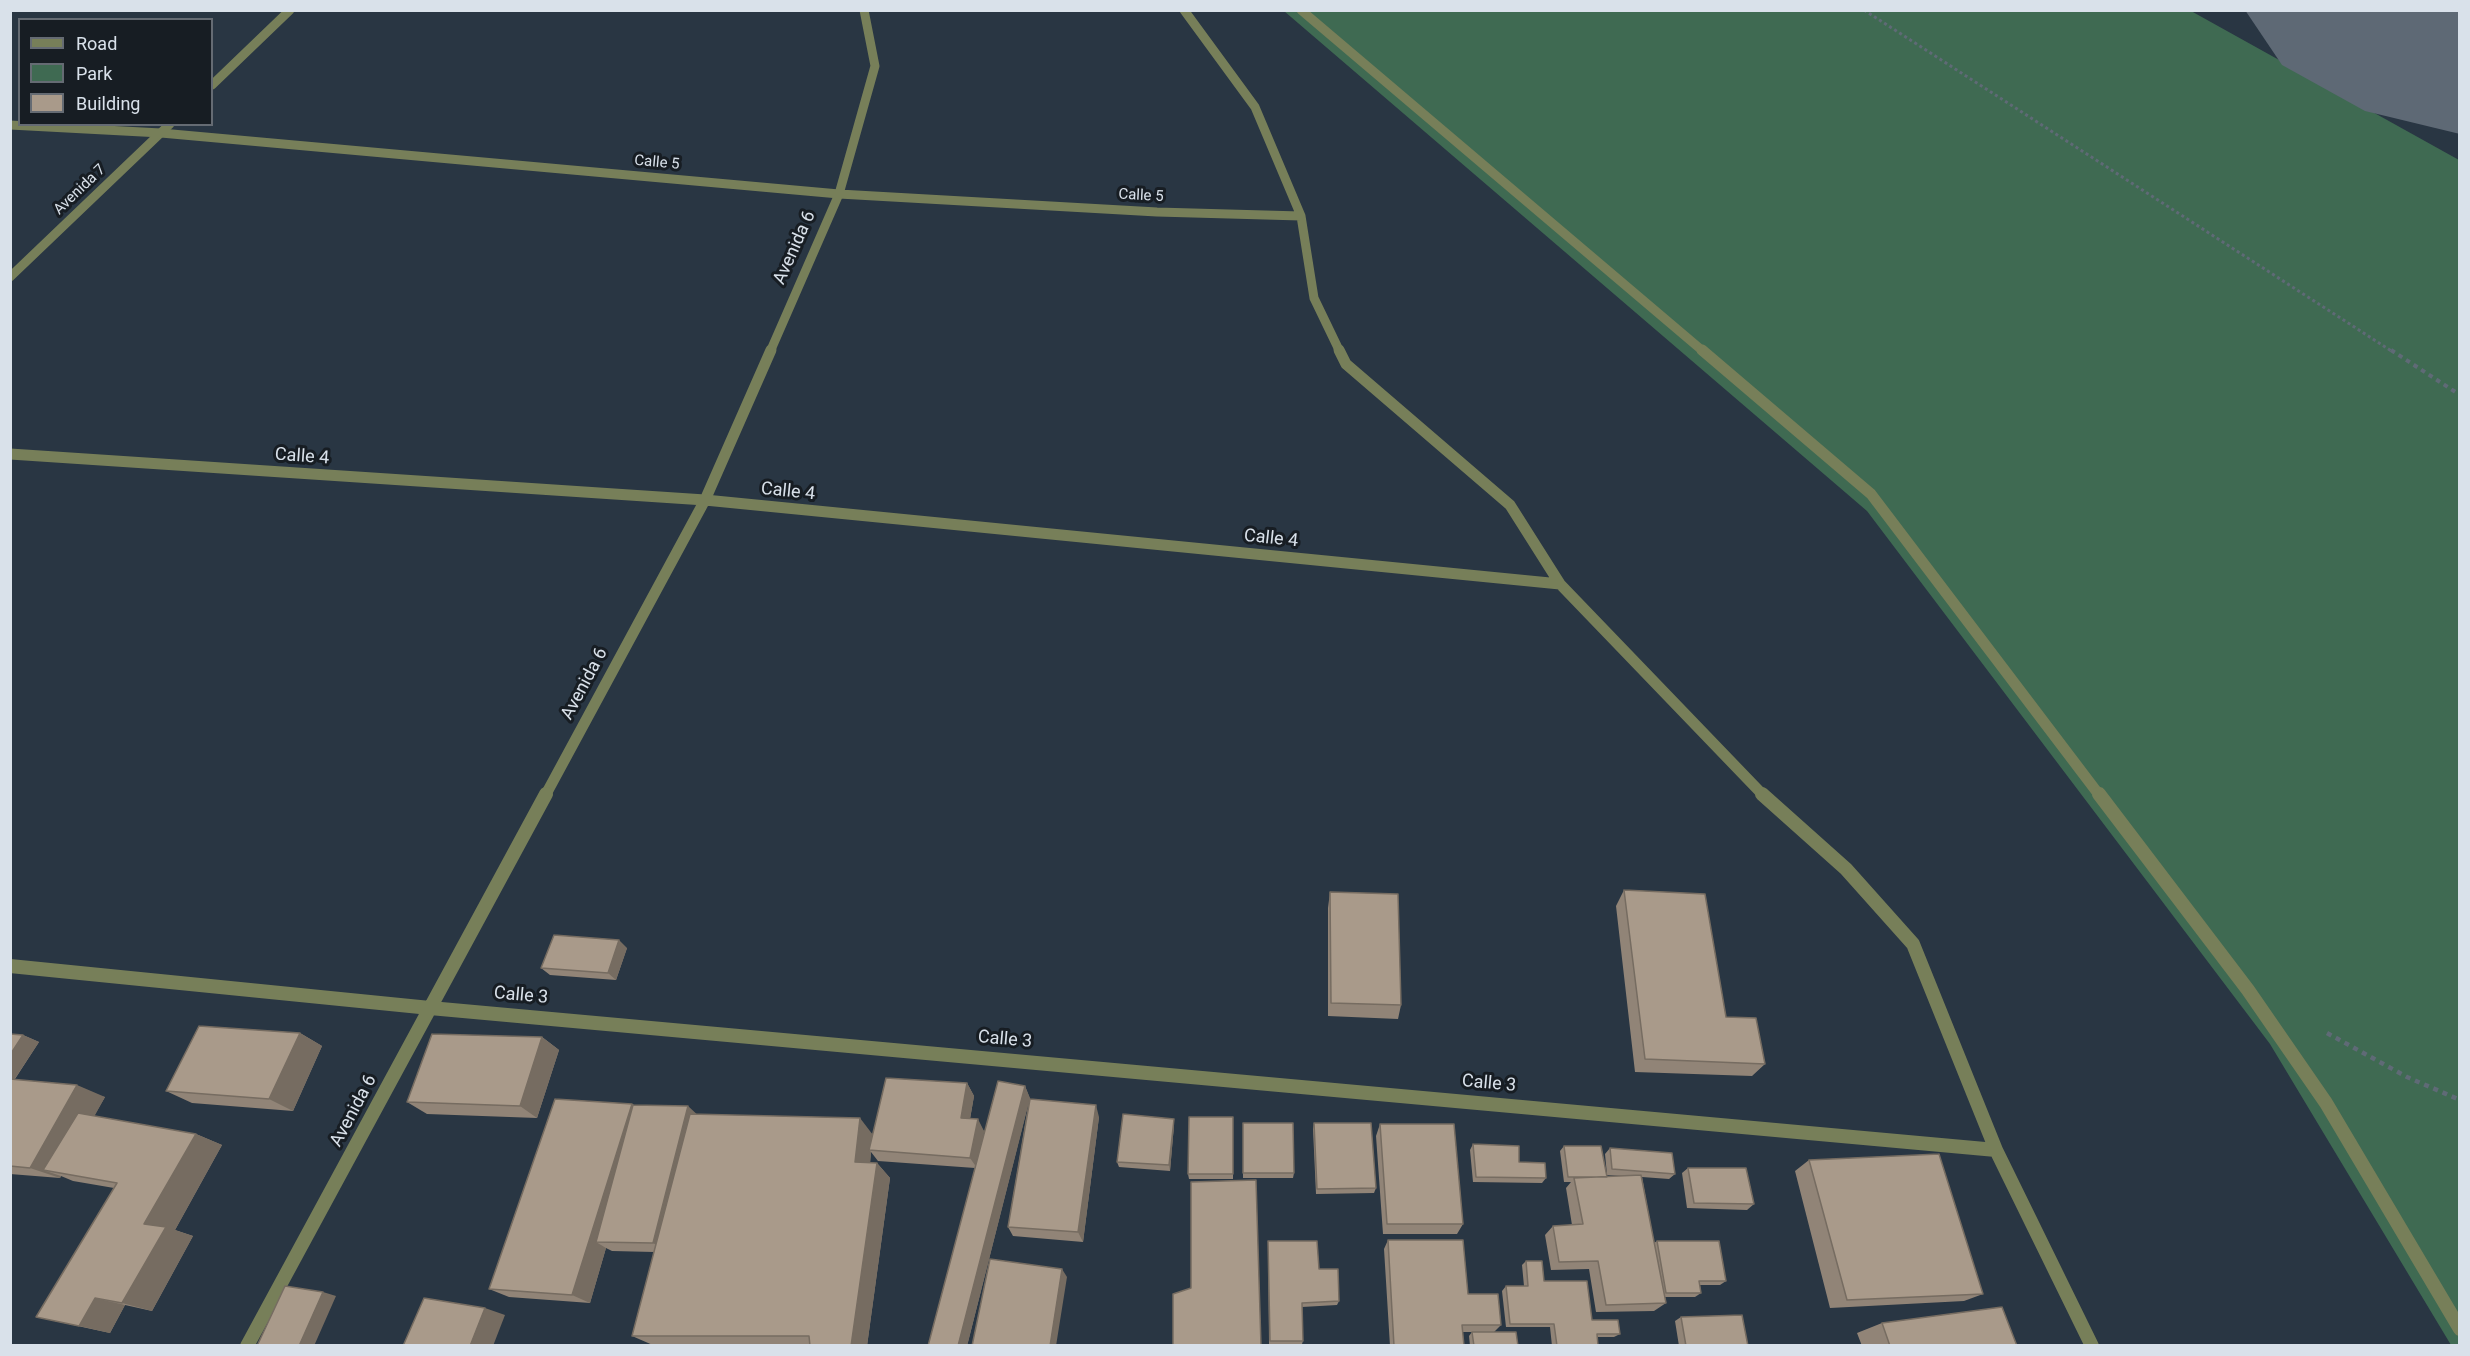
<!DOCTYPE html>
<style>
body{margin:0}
#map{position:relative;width:2470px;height:1356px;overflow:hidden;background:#293643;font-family:Roboto,sans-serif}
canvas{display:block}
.frame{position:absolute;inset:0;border:12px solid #d9e1ea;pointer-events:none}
.legend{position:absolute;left:18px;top:18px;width:195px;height:108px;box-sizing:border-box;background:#171d23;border:2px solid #656b73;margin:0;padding:8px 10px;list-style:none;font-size:18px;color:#d9e1ea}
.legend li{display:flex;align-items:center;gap:12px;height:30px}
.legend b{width:30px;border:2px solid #656b73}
</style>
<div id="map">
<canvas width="2470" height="1356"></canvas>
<div class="frame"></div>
<ul class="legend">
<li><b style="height:8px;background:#777f59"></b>Road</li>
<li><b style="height:16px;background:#3f6a52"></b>Park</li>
<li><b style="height:16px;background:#a99a8a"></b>Building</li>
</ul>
</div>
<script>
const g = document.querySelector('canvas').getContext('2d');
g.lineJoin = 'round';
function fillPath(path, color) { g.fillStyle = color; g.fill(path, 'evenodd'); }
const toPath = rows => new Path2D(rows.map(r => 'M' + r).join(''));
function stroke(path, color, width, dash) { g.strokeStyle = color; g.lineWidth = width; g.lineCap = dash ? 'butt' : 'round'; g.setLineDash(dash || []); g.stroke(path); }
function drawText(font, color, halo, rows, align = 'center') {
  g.font = font + ' Roboto,sans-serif'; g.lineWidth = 6; g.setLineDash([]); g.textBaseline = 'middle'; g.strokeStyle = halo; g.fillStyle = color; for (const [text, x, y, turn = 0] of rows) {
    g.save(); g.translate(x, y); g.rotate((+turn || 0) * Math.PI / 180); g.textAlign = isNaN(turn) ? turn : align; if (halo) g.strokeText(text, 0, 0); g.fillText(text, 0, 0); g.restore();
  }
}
fillPath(toPath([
 [1284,11,2191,11,2459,160,2459,1345,2451,1345,2270,1044,1867,511]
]), '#3f6a52');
fillPath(toPath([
 [2245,10,2460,10,2460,134,2365,111,2282,65,2245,10]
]), '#5e6975');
stroke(toPath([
 [1864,10,2393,352]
]), '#5f6a76', 3, [3, 3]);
stroke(toPath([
 [2391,350,2460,395]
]), '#5f6a76', 4, [4.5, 4.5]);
stroke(toPath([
 [2327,1033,2407,1077,2460,1100]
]), '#5f6a76', 4.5, [5, 5]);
stroke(toPath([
 [1301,10,1704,352]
]), '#777f59', 9);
stroke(toPath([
 [1702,350,1871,494,2100,796]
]), '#777f59', 11);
stroke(toPath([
 [2099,794,2248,990,2326,1103,2460,1329]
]), '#777f59', 14);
stroke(toPath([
 [1184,10,1255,107,1301,216,1314,298,1340,352],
 [10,125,161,133,839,194,1157,212,1301,216],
 [770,352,839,194,875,66,864,10]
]), '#777f59', 9);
stroke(toPath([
 [1339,350,1346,364,1510,505,1560,584,1764,796],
 [10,454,705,500,1560,584],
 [545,796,705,500,771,350]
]), '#777f59', 11);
stroke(toPath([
 [1762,794,1846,869,1913,944,1996,1150,2092,1346],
 [10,966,430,1008,1996,1150],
 [247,1346,546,794]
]), '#777f59', 14);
stroke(toPath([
 [212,85,290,10],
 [10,277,170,124]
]), '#777f59', 9);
fillPath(toPath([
 [1624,890,1726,1017,1765,1064,1752,1076,1635,1072,1616,906],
 [1330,892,1401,1005,1398,1019,1328,1016,1328,908],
 [627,948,616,980,550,975,541,968],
 [300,1033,322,1046,293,1111,192,1103,166,1091],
 [10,1034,23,1035,39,1042,15,1079,105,1097,94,1116,196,1134,222,1145,175,1230,193,1236,152,1311,125,1305,110,1333,36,1317,114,1188,73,1181,61,1176,60,1178,10,1174],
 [542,1037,559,1050,537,1118,427,1114,407,1102],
 [967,1083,974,1096,970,1119,984,1131,982,1144,1025,1086,1030,1099,1099,1117,1083,1242,1013,1236,1008,1227,1029,1101,967,1346,975,1168,878,1161,871,1152,870,1163,877,1163,890,1178,867,1346,655,1346,632,1336,654,1252,612,1251,606,1248,590,1303,509,1297,489,1289,632,1104,634,1105,697,1115,873,1134],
 [1233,1117,1233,1179,1189,1179,1188,1174],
 [1174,1119,1174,1125,1170,1171,1119,1167,1117,1162],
 [1243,1123,1294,1173,1293,1178,1243,1178],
 [1314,1123,1376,1188,1374,1193,1316,1194,1313,1129],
 [1380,1124,1463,1224,1457,1234,1383,1234,1376,1136],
 [1473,1144,1519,1162,1546,1178,1542,1183,1473,1182,1470,1150],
 [1564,1146,1607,1176,1623,1176,1607,1175,1605,1154,1610,1148,1675,1174,1669,1179,1642,1177,1654,1243,1657,1241,1726,1281,1720,1285,1700,1285,1701,1293,1695,1297,1665,1297,1666,1303,1654,1311,1596,1312,1589,1269,1551,1270,1545,1235,1553,1226,1572,1225,1566,1188,1571,1182,1564,1182,1560,1151],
 [1809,1160,1983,1294,1964,1301,1830,1308,1795,1171],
 [1688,1168,1754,1204,1747,1210,1687,1208,1682,1173],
 [1388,1240,1468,1294,1501,1325,1494,1332,1462,1332,1464,1346,1390,1346,1384,1249],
 [1268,1241,1319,1269,1339,1301,1337,1305,1302,1307,1303,1341,1302,1344,1269,1344],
 [1526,1261,1544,1281,1592,1320,1620,1334,1614,1337,1597,1337,1598,1346,1552,1346,1550,1327,1506,1327,1502,1291,1506,1286,1524,1286,1522,1265],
 [1681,1317,1748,1346,1679,1346,1675,1321],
 [1882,1323,2017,1346,1862,1346,1857,1333],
 [1472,1332,1518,1346,1470,1346,1469,1336]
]), '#918477');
fillPath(toPath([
 [619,940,627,948,616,980,608,973],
 [300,1033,322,1046,293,1111,269,1099],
 [23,1035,39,1042,10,1086,10,1055],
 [542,1037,559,1050,537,1118,520,1106],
 [967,1083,974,1096,968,1130,961,1118],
 [77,1085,105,1097,63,1173,43,1170,61,1176,60,1178,30,1168],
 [1025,1086,1030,1098,967,1346,958,1346],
 [632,1104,647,1116,596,1242,606,1248,590,1303,572,1295],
 [1096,1105,1099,1117,1083,1242,1078,1232],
 [688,1106,701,1118,668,1252,653,1243],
 [860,1118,873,1135,869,1150,871,1152,869,1177,855,1162],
 [978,1119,984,1131,977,1168,970,1158],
 [1174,1119,1174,1125,1170,1171,1169,1165],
 [196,1134,222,1145,175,1230,193,1236,152,1311,122,1303,144,1224],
 [877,1163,890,1178,867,1346,851,1346],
 [1062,1269,1067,1277,1056,1346,1050,1346],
 [323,1292,336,1296,314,1346,299,1346],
 [95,1298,125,1305,110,1333,79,1326],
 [485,1308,505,1315,493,1346,470,1346]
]), '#766c61');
const building = toPath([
 [1624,890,1705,894,1726,1017,1756,1018,1765,1064,1645,1059,1624,890],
 [1330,892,1398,894,1401,1005,1331,1003,1330,892],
 [554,935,619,940,608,973,541,968,554,935],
 [199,1026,300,1033,269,1099,166,1091,199,1026],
 [10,1034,23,1035,10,1055,10,1034],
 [432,1034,542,1037,520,1106,407,1102,432,1034],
 [886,1078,967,1083,961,1118,978,1119,970,1158,869,1150,886,1078],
 [10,1079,77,1085,30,1168,10,1166,10,1079],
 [998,1081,1025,1086,958,1346,928,1346,998,1081],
 [555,1099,632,1104,572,1295,489,1289,555,1099],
 [1030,1099,1096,1105,1078,1232,1008,1227,1030,1099],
 [633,1105,688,1106,653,1243,596,1242,633,1105],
 [78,1113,196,1134,144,1224,166,1227,122,1303,95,1298,79,1326,36,1317,117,1183,43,1170,78,1113],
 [690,1114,860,1118,855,1162,877,1163,851,1346,810,1346,809,1336,632,1336,690,1114],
 [1123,1114,1174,1119,1169,1165,1117,1162,1123,1114],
 [1189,1117,1233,1117,1233,1174,1188,1174,1189,1117],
 [1243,1123,1293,1123,1294,1173,1243,1173,1243,1123],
 [1314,1123,1371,1123,1376,1188,1317,1189,1314,1123],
 [1380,1124,1454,1124,1463,1224,1387,1224,1380,1124],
 [1473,1144,1519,1146,1519,1162,1545,1163,1546,1178,1476,1177,1473,1144],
 [1564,1146,1601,1146,1607,1177,1568,1177,1564,1146],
 [1610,1148,1672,1153,1675,1174,1612,1169,1610,1148],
 [1939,1154,1983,1294,1847,1300,1809,1160,1939,1154],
 [1688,1168,1746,1168,1754,1204,1694,1203,1688,1168],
 [1641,1175,1666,1303,1606,1305,1598,1261,1559,1262,1553,1226,1583,1224,1574,1178,1641,1175],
 [1256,1180,1261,1346,1173,1346,1173,1294,1191,1288,1191,1182,1256,1180],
 [1388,1240,1463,1240,1468,1294,1498,1294,1501,1325,1462,1325,1464,1346,1394,1346,1388,1240],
 [1268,1241,1317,1241,1319,1269,1338,1269,1339,1301,1302,1303,1303,1341,1270,1341,1268,1241],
 [1657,1241,1719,1241,1726,1281,1699,1281,1701,1293,1666,1293,1657,1241],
 [990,1259,1062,1269,1050,1346,972,1346,990,1259],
 [1526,1261,1542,1261,1544,1281,1587,1281,1592,1320,1618,1320,1620,1334,1597,1334,1598,1346,1557,1346,1554,1324,1510,1324,1506,1286,1528,1286,1526,1261],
 [285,1286,323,1292,299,1346,257,1346,285,1286],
 [424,1298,485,1308,470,1346,403,1346,424,1298],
 [2002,1307,2017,1346,1890,1346,1882,1323,2002,1307],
 [1742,1315,1748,1346,1686,1346,1681,1317,1742,1315],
 [1472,1332,1516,1332,1518,1346,1474,1346,1472,1332],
 [1611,1345,1642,1346,1611,1346,1611,1345]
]);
fillPath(building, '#a99a8a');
stroke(building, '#766c61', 1.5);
drawText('15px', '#d9e1ea', '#171d23', [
 ["Calle 5",657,163,5],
 ["Avenida 7",80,190,-44],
 ["Calle 5",1141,196,3]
]);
drawText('18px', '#d9e1ea', '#171d23', [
 ["Avenida 6",795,248,-66],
 ["Calle 4",302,457,4],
 ["Calle 4",788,492,6],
 ["Calle 4",1271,539,6],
 ["Avenida 6",585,684,-62],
 ["Calle 3",521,996,5],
 ["Calle 3",1005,1040,5],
 ["Calle 3",1489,1084,5],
 ["Avenida 6",354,1111,-62]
]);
</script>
